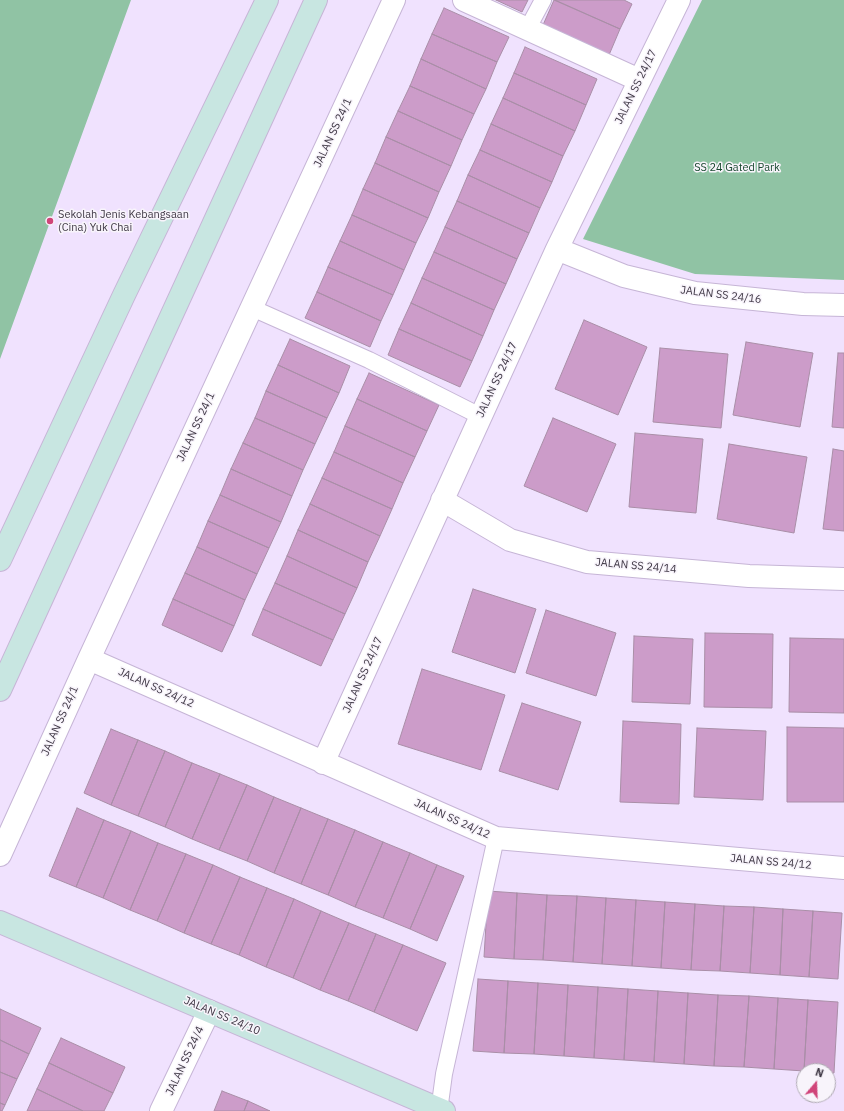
<!DOCTYPE html>
<style>
body{margin:0}
#map{position:relative;width:844px;height:1111px;overflow:hidden;background:#f0e2fe;font-family:"IBM Plex Sans",sans-serif}
canvas{display:block}
.north{position:absolute;left:796px;top:1063px;width:40px;height:40px;box-sizing:border-box;background:#f8f4fb;border:1px solid #aea9b2;border-radius:50%;rotate:19deg;font-size:11px;font-weight:700;line-height:16px;text-align:center;color:#3f3845}
.north::after{content:'';display:block;margin:auto;width:14px;height:18px;background:#d04479;clip-path:polygon(50% 0,100% 100%,50% 72%,0 100%)}
</style>
<div id="map">
<canvas width="844" height="1111"></canvas>
<div class="north">N</div>
</div>
<script>
const g = document.querySelector('canvas').getContext('2d');
g.lineJoin = 'round';
function fillPath(path, color) { g.fillStyle = color; g.fill(path, 'evenodd'); }
const toPath = rows => new Path2D(rows.map(r => 'M' + r).join(''));
function stroke(path, color, width, dash) { g.strokeStyle = color; g.lineWidth = width; g.lineCap = dash ? 'butt' : 'round'; g.setLineDash(dash || []); g.stroke(path); }
function drawText(font, color, halo, rows, align = 'center') {
  g.font = font + ' "IBM Plex Sans",sans-serif'; g.lineWidth = 3; g.setLineDash([]); g.textBaseline = 'middle'; g.strokeStyle = halo; g.fillStyle = color; for (const [text, x, y, turn = 0] of rows) {
    g.save(); g.translate(x, y); g.rotate((+turn || 0) * Math.PI / 180); g.textAlign = isNaN(turn) ? turn : align; if (halo) g.strokeText(text, 0, 0); g.fillText(text, 0, 0); g.restore();
  }
}
fillPath(toPath([
 [0,0,131,0,0,359],
 [702,0,844,0,844,280,695,274,583,239]
]), '#90c3a4');
const building = toPath([
 [496,0,528,0,522,12,496,0],
 [554,0,620,29,609,55,543,25,554,0],
 [555,0,624,0,632,4,620,29,555,0],
 [444,8,509,37,497,62,432,34,444,8],
 [432,34,497,62,486,89,421,59,432,34],
 [525,47,597,79,586,105,514,73,525,47],
 [421,59,486,89,474,114,410,86,421,59],
 [514,73,586,105,575,131,503,98,514,73],
 [410,86,474,114,462,140,398,111,410,86],
 [503,98,575,131,563,156,491,124,503,98],
 [398,111,462,140,451,166,386,137,398,111],
 [491,124,563,156,552,182,480,150,491,124],
 [386,137,451,166,439,192,375,163,386,137],
 [480,150,552,182,540,208,468,175,480,150],
 [375,163,439,192,428,218,363,189,375,163],
 [468,175,540,208,529,233,457,201,468,175],
 [363,189,428,218,416,243,352,215,363,189],
 [457,201,529,233,517,259,445,227,457,201],
 [352,215,416,243,404,270,340,241,352,215],
 [445,227,517,259,506,284,434,252,445,227],
 [340,241,404,270,393,295,328,267,340,241],
 [434,252,506,284,494,310,422,278,434,252],
 [328,267,393,295,381,321,317,292,328,267],
 [422,278,494,310,483,336,411,303,422,278],
 [317,292,381,321,370,347,305,318,317,292],
 [411,303,483,336,472,361,399,329,411,303],
 [584,320,647,347,618,415,555,389,584,320],
 [399,329,472,361,460,387,388,355,399,329],
 [290,339,350,366,339,393,278,365,290,339],
 [746,342,813,353,800,427,733,415,746,342],
 [660,348,728,354,721,428,653,422,660,348],
 [838,353,844,353,844,428,832,427,838,353],
 [278,365,339,393,327,418,266,391,278,365],
 [369,373,439,405,427,431,357,399,369,373],
 [266,391,327,418,315,444,255,418,266,391],
 [357,399,427,431,415,457,345,426,357,399],
 [255,418,315,444,303,470,243,443,255,418],
 [553,418,616,444,587,512,524,486,553,418],
 [345,426,415,457,403,483,334,452,345,426],
 [635,433,703,439,696,513,629,507,635,433],
 [243,443,303,470,292,496,231,469,243,443],
 [729,444,807,457,794,533,717,519,729,444],
 [833,449,844,451,844,531,823,529,833,449],
 [334,452,403,483,392,509,322,478,334,452],
 [231,469,292,496,281,522,220,495,231,469],
 [322,478,392,509,380,536,310,504,322,478],
 [220,495,281,522,269,548,208,521,220,495],
 [310,504,380,536,368,562,298,530,310,504],
 [208,521,269,548,257,574,197,547,208,521],
 [298,530,368,562,357,588,287,556,298,530],
 [197,547,257,574,245,600,185,573,197,547],
 [287,556,357,588,345,614,275,583,287,556],
 [185,573,245,600,234,626,173,599,185,573],
 [275,583,345,614,333,640,263,609,275,583],
 [473,589,536,609,515,673,452,652,473,589],
 [173,599,234,626,222,652,162,625,173,599],
 [263,609,333,640,321,666,252,635,263,609],
 [546,610,616,633,596,696,526,673,546,610],
 [705,633,773,634,772,708,704,707,705,633],
 [634,636,693,639,690,704,632,702,634,636],
 [790,638,844,639,844,713,789,712,790,638],
 [422,669,505,695,481,770,398,744,422,669],
 [522,703,581,722,558,790,499,771,522,703],
 [623,721,681,724,679,804,620,802,623,721],
 [787,727,844,728,844,802,787,802,787,727],
 [697,728,766,731,763,800,694,797,697,728],
 [111,729,138,740,111,805,84,793,111,729],
 [138,740,165,751,138,816,111,805,138,740],
 [165,751,192,763,165,827,138,816,165,751],
 [192,763,220,774,192,839,165,827,192,763],
 [220,774,247,785,219,850,192,839,220,774],
 [247,785,274,797,247,861,219,850,247,785],
 [274,797,301,808,274,873,247,861,274,797],
 [77,808,104,820,76,887,49,876,77,808],
 [301,808,328,819,301,884,274,873,301,808],
 [328,819,355,830,328,895,301,884,328,819],
 [104,820,131,831,103,898,76,887,104,820],
 [355,830,383,842,355,907,328,895,355,830],
 [131,831,158,843,130,910,103,898,131,831],
 [383,842,410,853,383,918,355,907,383,842],
 [158,843,186,854,157,921,130,910,158,843],
 [410,853,437,865,410,929,383,918,410,853],
 [186,854,213,865,184,933,157,921,186,854],
 [213,865,240,877,211,944,184,933,213,865],
 [437,865,464,876,437,941,410,929,437,865],
 [240,877,267,888,239,955,211,944,240,877],
 [267,888,294,899,266,967,239,955,267,888],
 [488,891,517,893,514,959,484,957,488,891],
 [517,893,547,895,543,960,514,959,517,893],
 [547,895,577,896,573,962,543,960,547,895],
 [577,896,606,898,602,964,573,962,577,896],
 [606,898,636,900,632,966,602,964,606,898],
 [294,899,321,911,293,978,266,967,294,899],
 [636,900,665,902,661,968,632,966,636,900],
 [665,902,695,904,691,970,661,968,665,902],
 [695,904,724,906,720,971,691,970,695,904],
 [724,906,754,907,750,973,720,971,724,906],
 [754,907,783,909,780,975,750,973,754,907],
 [783,909,813,911,809,977,780,975,783,909],
 [321,911,349,923,320,990,293,978,321,911],
 [813,911,842,913,838,979,809,977,813,911],
 [349,923,376,934,348,1001,320,990,349,923],
 [376,934,403,945,374,1012,348,1001,376,934],
 [403,945,446,963,417,1031,374,1012,403,945],
 [478,979,508,981,504,1053,473,1051,478,979],
 [508,981,538,983,534,1054,504,1053,508,981],
 [538,983,568,985,564,1056,534,1054,538,983],
 [568,985,598,987,594,1058,564,1056,568,985],
 [598,987,628,989,624,1060,594,1058,598,987],
 [628,989,658,991,654,1062,624,1060,628,989],
 [658,991,688,993,684,1064,654,1062,658,991],
 [688,993,718,995,714,1066,684,1064,688,993],
 [718,995,749,996,744,1067,714,1066,718,995],
 [749,996,778,998,774,1069,744,1067,749,996],
 [778,998,808,1000,804,1071,774,1069,778,998],
 [808,1000,838,1002,834,1073,828,1073,828,1071,804,1071,808,1000],
 [0,1009,41,1028,29,1054,0,1040,0,1009],
 [61,1038,125,1067,113,1093,49,1063,61,1038],
 [0,1040,29,1054,17,1079,0,1072,0,1040],
 [49,1063,113,1093,104,1111,83,1111,37,1089,49,1063],
 [0,1072,17,1079,5,1105,0,1103,0,1072],
 [37,1089,83,1111,27,1111,37,1089],
 [222,1091,248,1101,244,1111,214,1111,222,1091],
 [248,1101,270,1111,244,1111,248,1101],
 [0,1103,5,1105,2,1111,0,1111,0,1103]
]);
fillPath(building, '#cc9cc9');
stroke(building, '#a98ea7', 1);
const lane = toPath([
 [528,28,543,0],
 [252,308,369,360,480,416],
 [439,1111,444,1074,496,838]
]);
const street = toPath([
 [464,0,639,80],
 [557,249,624,276,695,293,803,304,844,305],
 [442,500,510,540,587,562,749,576,844,579],
 [89,659,496,838,844,868],
 [323,763,557,249,679,0],
 [0,855,89,659,394,0],
 [161,1111,209,1011]
]);
const secondary = toPath([
 [0,560,124,295,267,0],
 [0,690,316,0],
 [0,922,444,1111]
]);
stroke(lane, '#c6b5d6', 18);
stroke(street, '#c6b5d6', 24);
stroke(secondary, '#c6b5d6', 24);
stroke(lane, '#fff', 16);
stroke(street, '#fff', 22);
stroke(secondary, '#c8e6e1', 22);
for (const [x, y, r, color] of [
 [50,221,4,"#d04479"]
]) { const dot = new Path2D(); dot.arc(x, y, r, 0, 2 * Math.PI); g.fillStyle = color; g.fill(dot); stroke(dot, '#f8f4fb', 1.5); }
drawText('11px', '#3f3845', '#f8f4fb', [
 ["JALAN SS 24/17",636,87,-64],
 ["JALAN SS 24/1",333,133,-65],
 ["JALAN SS 24/16",721,295,7],
 ["JALAN SS 24/17",497,380,-65],
 ["JALAN SS 24/1",196,427,-65],
 ["JALAN SS 24/14",636,566,5],
 ["JALAN SS 24/17",363,675,-66],
 ["JALAN SS 24/12",156,688,24],
 ["JALAN SS 24/1",60,721,-66],
 ["JALAN SS 24/12",452,819,24],
 ["JALAN SS 24/12",771,862,5],
 ["JALAN SS 24/10",222,1016,23],
 ["JALAN SS 24/4",185,1061,-65]
]);
drawText('11px', '#18482f', '#f8f4fb', [
 ["SS 24 Gated Park",737,168]
]);
drawText('11px', '#3f3845', '#f8f4fb', [
 ["Sekolah Jenis Kebangsaan",58,215],
 ["(Cina) Yuk Chai",58,228]
], 'left');
</script>
